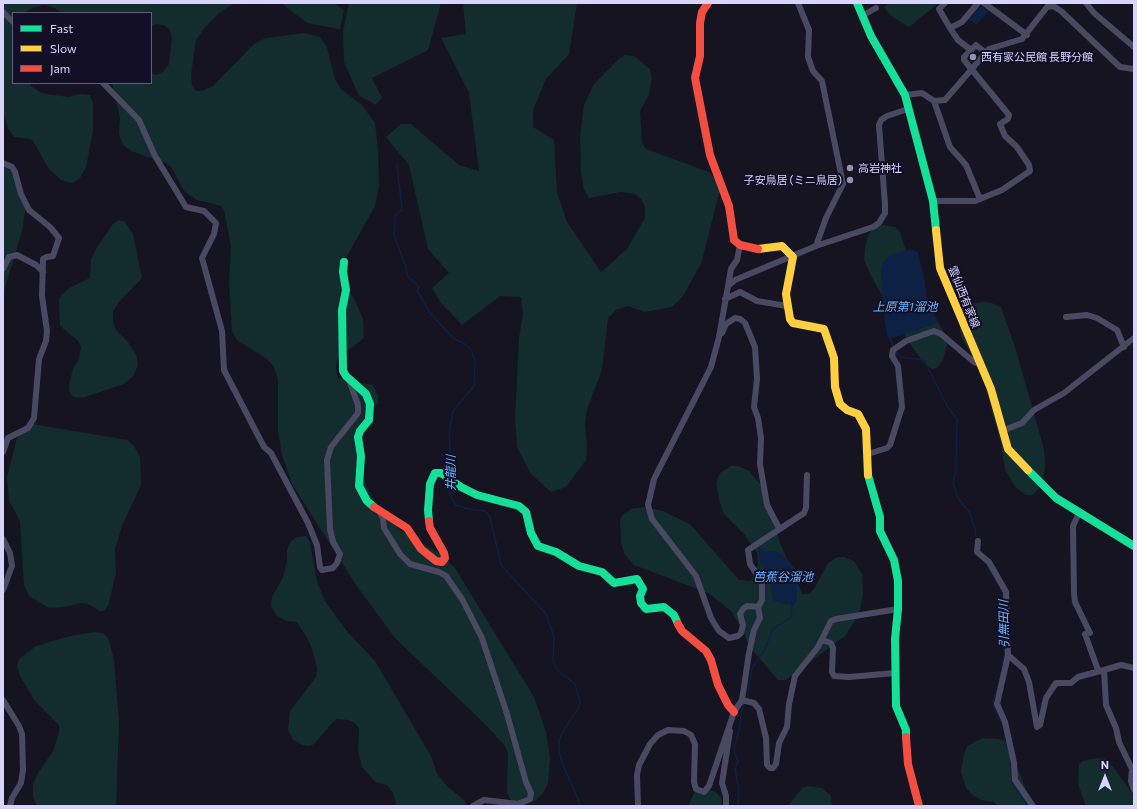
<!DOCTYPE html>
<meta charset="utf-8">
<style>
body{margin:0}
#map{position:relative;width:1137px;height:809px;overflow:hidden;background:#161421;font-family:Commissioner,sans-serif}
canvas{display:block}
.frame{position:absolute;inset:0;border:4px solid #d9d4ff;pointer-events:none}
.legend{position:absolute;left:12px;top:12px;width:140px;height:72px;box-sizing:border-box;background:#130f26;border:1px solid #625e7d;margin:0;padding:5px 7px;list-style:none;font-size:12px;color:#d9d4ff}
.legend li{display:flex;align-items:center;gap:8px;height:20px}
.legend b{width:20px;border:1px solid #625e7d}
.north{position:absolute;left:1085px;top:757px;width:40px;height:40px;-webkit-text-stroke:3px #130f26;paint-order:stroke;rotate:0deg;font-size:11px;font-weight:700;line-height:16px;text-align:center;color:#d9d4ff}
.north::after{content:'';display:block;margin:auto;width:14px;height:18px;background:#d9d4ff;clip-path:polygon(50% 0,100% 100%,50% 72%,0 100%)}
</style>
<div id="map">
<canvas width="1137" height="809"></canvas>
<div class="frame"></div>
<ul class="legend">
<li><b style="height:5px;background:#16e098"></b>Fast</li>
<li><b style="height:5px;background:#ffcf43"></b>Slow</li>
<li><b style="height:5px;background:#f24e42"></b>Jam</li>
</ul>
<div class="north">N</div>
</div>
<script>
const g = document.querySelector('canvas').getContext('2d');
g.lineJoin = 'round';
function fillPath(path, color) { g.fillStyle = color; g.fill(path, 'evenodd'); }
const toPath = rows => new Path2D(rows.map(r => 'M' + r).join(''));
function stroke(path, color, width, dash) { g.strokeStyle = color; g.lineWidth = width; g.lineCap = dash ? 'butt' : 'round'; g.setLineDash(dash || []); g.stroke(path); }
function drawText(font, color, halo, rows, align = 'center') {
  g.font = font + ' Commissioner,"Noto Sans JP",sans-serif'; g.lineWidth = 4; g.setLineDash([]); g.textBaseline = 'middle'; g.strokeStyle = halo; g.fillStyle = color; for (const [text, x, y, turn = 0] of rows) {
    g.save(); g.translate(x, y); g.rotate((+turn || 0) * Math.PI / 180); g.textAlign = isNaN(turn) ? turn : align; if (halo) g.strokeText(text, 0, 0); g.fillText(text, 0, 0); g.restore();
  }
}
fillPath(toPath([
 [3,3,235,3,218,14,205,27,196,40,191,75,192,86,196,91,202,91,213,86,255,43,266,38,304,33,320,37,327,48,335,79,341,89,362,105,375,123,378,149,379,187,375,206,341,267,340,274,341,283,354,298,363,319,364,338,338,358,336,366,337,376,341,379,373,385,378,395,378,403,364,420,358,449,365,482,377,508,402,531,442,555,455,568,534,697,546,732,550,758,548,783,543,793,535,801,524,806,514,805,507,793,508,753,505,746,487,726,395,638,356,585,292,484,282,455,278,431,278,380,274,367,267,359,237,340,232,331,229,282,231,246,224,210,221,206,197,200,184,191,172,168,166,163,131,151,123,145,119,134,120,118,112,83,151,83,151,73,156,75,162,73,169,64,172,38,170,30,164,25,156,24,151,27,151,13,62,13,55,8,45,5,34,7,24,13,13,13,13,83,31,83,31,86,42,93,53,95,69,97,78,94,90,95,93,103,93,131,86,167,80,178,72,183,61,180,48,168,33,141,30,139,14,137,8,128,3,112],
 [281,3,334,3,344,10,340,29,307,23],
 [349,3,441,3,428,50,372,78,382,98,376,105,359,96,344,62,343,31],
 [463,3,577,3,569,54,546,79,533,110,533,127,554,140,557,192,567,222,601,272,627,249,645,218,645,208,642,200,634,194,621,192,589,198,584,190,581,173,580,136,584,105,594,84,619,59,625,55,634,56,650,69,652,78,649,94,640,111,642,143,646,149,709,172,715,179,720,190,701,264,683,296,672,307,645,312,628,306,616,310,608,318,602,370,587,409,585,425,587,446,586,460,566,487,551,492,531,474,517,447,515,418,519,338,523,315,521,297,500,296,462,325,441,303,432,288,449,273,428,249,409,165,386,137,401,124,411,124,459,165,479,171,469,93,441,38,466,34],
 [889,3,939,3,909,27,890,15,884,7],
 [3,159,21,186,26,207,22,231,3,294],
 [118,220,124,221,133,234,142,278,118,303,113,312,113,322,116,330,127,341,136,354,138,365,134,375,124,384,85,397,75,397,72,396,69,391,69,385,73,369,79,359,81,347,77,340,60,326,59,300,61,295,71,287,90,278,91,260,96,249,112,225],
 [884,225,895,227,900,232,915,280,943,331,947,345,943,360,937,368,932,369,924,363,908,341,870,274,864,260,865,249,868,236,873,228],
 [984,302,992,303,1001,307,1016,350,1044,449,1045,466,1042,484,1033,495,1026,495,1016,488,1005,470,1001,444,986,389,973,357,962,339,959,326,960,309,969,304],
 [32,424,128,440,134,446,140,457,141,485,122,526,115,549,116,573,108,606,104,611,99,611,88,604,80,603,65,607,49,608,29,596,24,585,20,521,9,501,7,477,17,438,24,429],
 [731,466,738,466,749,471,762,486,781,545,802,594,809,594,814,589,828,563,837,557,845,557,854,561,862,574,863,594,859,615,845,636,786,680,778,680,749,646,744,633,731,611,708,593,634,565,625,555,621,543,620,520,622,515,631,509,645,507,663,511,690,524,739,580,751,581,758,565,757,553,744,534,723,513,719,499,716,483,720,473],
 [306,536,310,542,317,582,325,601,346,630,375,661,431,756,437,774,447,786,465,801,467,806,395,806,396,802,393,793,387,785,375,782,362,767,358,751,359,729,355,723,348,720,337,719,334,721,314,744,310,746,303,745,293,740,288,730,290,711,316,677,317,668,312,649,306,636,297,622,287,621,277,616,271,606,272,597,283,577,287,561,287,550,291,541,297,537],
 [93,632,103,633,108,638,114,659,119,723,116,806,37,806,33,797,33,785,38,773,53,751,59,733,59,725,35,701,20,676,17,667,19,659,36,646,66,637],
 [983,738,1000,739,1007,742,1027,792,1036,806,998,806,994,802,981,800,974,796,966,788,961,772,964,754,967,746],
 [1098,758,1106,759,1114,768,1134,796,1134,806,1086,806,1078,784,1079,764,1082,761],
 [807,786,822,788,831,796,832,806,788,806,802,788],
 [706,789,716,792,721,798,722,806,688,806,695,791]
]), '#132c2d');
fillPath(toPath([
 [981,6,988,12,976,25,969,19],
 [912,249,918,252,925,282,927,307,939,322,890,339,887,336,883,308,881,271,883,263,890,255],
 [758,547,766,552,775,551,782,555,788,560,796,570,797,577,797,600,794,606,773,601,770,582,760,562]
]), '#0d2144');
stroke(toPath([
 [397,164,402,210,395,216,394,235,406,267,407,276,419,287,417,291,430,313,454,339,465,344,470,348,475,360,474,386,453,411,449,434,452,477],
 [890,338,894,348],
 [895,351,901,357,924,360,947,406,957,419,956,470,953,483,958,498,969,512,975,528,976,539],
 [451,483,450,495,456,505,469,509,485,511,490,517,501,565,546,614,554,637,553,661,557,670,575,684,580,701,579,707,562,733,559,741,559,751,563,765,581,806],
 [984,561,998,583],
 [1003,592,1004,609],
 [1003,663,1005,645],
 [998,688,993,701,995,710,1003,726],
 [747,698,752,668,763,653,773,629,791,617,792,605],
 [1005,733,1004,737,1007,747],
 [1010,756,1013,784,1028,806],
 [738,806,739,792,735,769,738,761,734,750,740,726,741,714,744,703]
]), '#0d2144', 1.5);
stroke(toPath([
 [798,3,809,30,808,57,813,71,822,81,843,184,826,218,816,246],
 [945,3,939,9,950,28,962,22,978,3],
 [984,3,1027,35],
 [1086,3,1094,13,1134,47],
 [3,12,13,22],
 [862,16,876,8],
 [950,28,958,40,971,50],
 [103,83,139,120,155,156,186,207,204,211,216,223,214,234,202,258,222,331,224,370,264,447,271,453,308,523,317,545,320,567,322,570,333,568,337,563,340,554,333,542,330,529,327,460,331,447,358,413,358,405,349,380],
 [905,95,922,93,934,101,945,100,989,49,1022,39,1047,7,1053,6,1061,11,1120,67,1134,69],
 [934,101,950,147,966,165,980,199],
 [3,163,12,167,15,172,21,194,29,210,50,227,59,238,53,256,47,257,43,259,42,296,47,331,46,341,39,359,34,418,28,428,8,438,3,452],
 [933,201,975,201,1002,190,1030,171,1029,165,1017,147,1005,136,1000,124,1008,119,1009,115,964,60,964,57,976,45,986,53],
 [3,269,9,257,17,255,36,265,43,272],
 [728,286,735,280,816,246,873,227,879,223,885,213,885,204,879,125,881,120,887,116,908,109],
 [725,299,740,292,757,301,787,306],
 [1066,317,1087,315,1097,318,1117,330,1124,347],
 [722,333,726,324,735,318,740,319,745,323,755,347,757,379,754,407,758,418,761,438,760,464,767,505,779,528],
 [1002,431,1022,423,1034,410,1064,393,1134,338],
 [868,454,887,448,890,445,902,407,898,366,892,356,893,350,906,341,934,331,941,334,974,362,981,365],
 [379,511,383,518,384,528,400,554,410,564,439,572,446,576,462,599,482,638,507,714,526,782,531,793,530,799,518,804,484,800,473,806],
 [1079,513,1073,526,1074,594,1075,602,1090,633,1085,634,1098,670],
 [3,539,10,553,12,566,3,590],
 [978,541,977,552,989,562,1006,592,1008,655,997,704,1005,722,1014,763,1015,780,1033,806],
 [758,607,762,600,762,582,750,564,748,550,804,513,806,508,807,475],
 [822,640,831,643,833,648,832,672,834,676,849,677,895,673],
 [1008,655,1024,669,1029,682,1037,727,1040,725,1046,698,1056,683,1071,683,1078,677,1104,670],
 [1134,668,1121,665,1104,670,1106,705,1116,728,1119,742,1132,769,1131,781,1134,790],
 [3,700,19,726,22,734,23,770,21,783,12,798,10,806],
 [742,700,754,703,759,709,766,738,767,765,770,768,773,768,776,764,779,743,787,727,789,704,795,676,818,647,831,621,836,619,898,609],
 [638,806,637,775,639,765,650,744,658,735,668,730,684,731,691,735,695,744,694,782,696,789,704,792,709,786,734,712,742,700,749,653,754,630,760,618,758,607,747,606,743,609,740,614,743,625,741,633,738,636,729,638,719,631,711,618,696,576,652,519,648,505,654,479,711,367,719,337,731,269,737,260,740,245],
 [726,806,726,796,722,783,730,731]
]), '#4a4962', 6);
stroke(toPath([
 [857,3,871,36,905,95,933,201,936,230],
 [344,262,343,272,346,290,342,310,343,371,346,376,366,394,370,404,369,420,360,431,358,437,361,456,359,486,367,501,374,507],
 [1028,470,1056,498,1134,546],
 [868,475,880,517,880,531,894,560,898,581,898,609,895,639,896,706,906,730,906,737],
 [429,521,428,510,430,484,435,473,441,473,461,487,477,495,519,506,526,512,531,533,538,546,556,552,579,566,602,572,614,583,637,579,643,589,640,596,641,603,646,609,664,607,674,615,678,624]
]), '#16e098', 8);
stroke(toPath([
 [936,230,940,268,991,389,1008,449,1028,470],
 [758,249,782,246,793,257,786,294,790,319,793,323,824,329,834,358,835,387,840,404,847,410,858,414,866,429,868,475]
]), '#ffcf43', 8);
stroke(toPath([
 [708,3,702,12,700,23,700,56,695,78,710,155,729,206,734,240,740,245,758,249],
 [374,507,407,528,421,549,436,561,442,562,445,558,444,553,430,528,429,521],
 [678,624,682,631,706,651,711,660,718,685,728,705,734,712],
 [906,737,908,764,919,806]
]), '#f24e42', 8);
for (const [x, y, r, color] of [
 [973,57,4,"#9591b1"],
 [850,168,4,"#9591b1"],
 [850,180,4,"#9591b1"]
]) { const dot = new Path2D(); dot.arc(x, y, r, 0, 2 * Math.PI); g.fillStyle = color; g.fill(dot); stroke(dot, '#130f26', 1.5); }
drawText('11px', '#d9d4ff', '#130f26', [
 ["西有家公民館 長野分館",981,57],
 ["高岩神社",858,168],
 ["子安鳥居 (ミニ鳥居)",842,180,"right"]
], 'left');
drawText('11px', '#d9d4ff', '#130f26', [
 ["雲仙西有家線",964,297,68]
]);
drawText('italic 12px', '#62b6ff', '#130f26', [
 ["上原第1溜池",905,307],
 ["井龍川",451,473,-90],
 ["芭蕉谷溜池",783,577],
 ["引無田川",1004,624,-91]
]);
</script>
